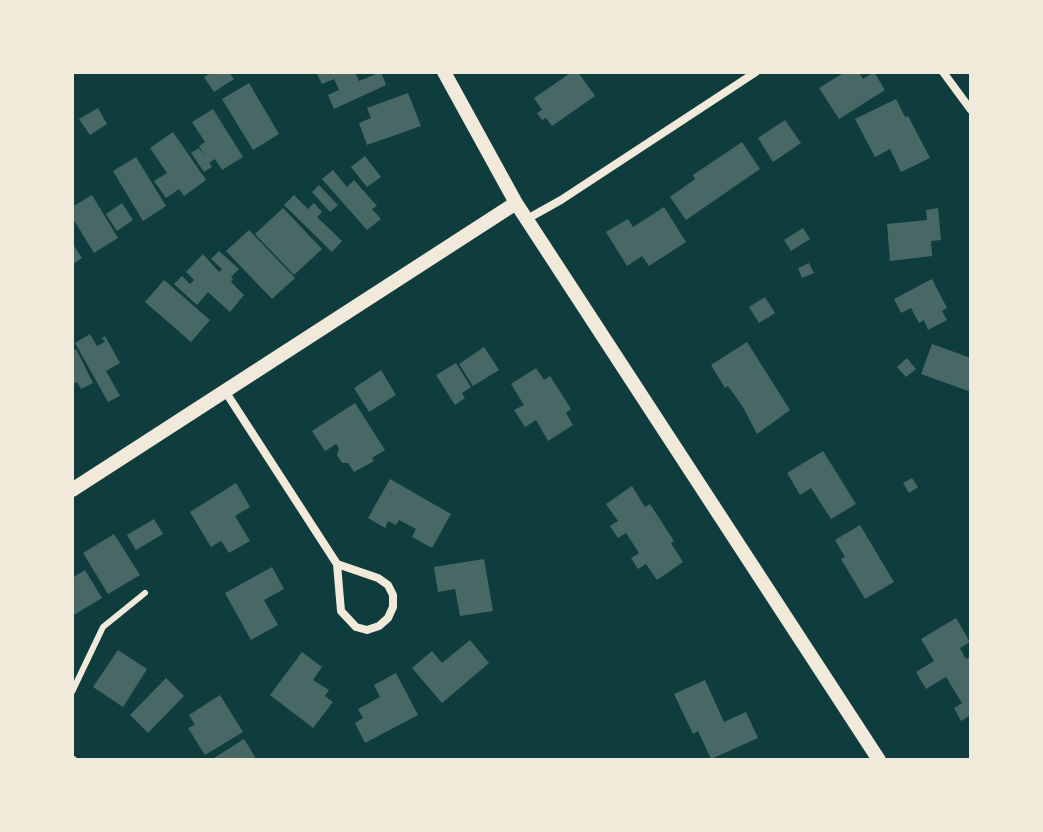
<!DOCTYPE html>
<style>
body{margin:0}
#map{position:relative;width:1043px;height:832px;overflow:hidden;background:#0f3d3e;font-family:Ubuntu,sans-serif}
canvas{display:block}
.frame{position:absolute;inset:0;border:74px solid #f1e9da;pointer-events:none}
</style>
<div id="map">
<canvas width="1043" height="832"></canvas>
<div class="frame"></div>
</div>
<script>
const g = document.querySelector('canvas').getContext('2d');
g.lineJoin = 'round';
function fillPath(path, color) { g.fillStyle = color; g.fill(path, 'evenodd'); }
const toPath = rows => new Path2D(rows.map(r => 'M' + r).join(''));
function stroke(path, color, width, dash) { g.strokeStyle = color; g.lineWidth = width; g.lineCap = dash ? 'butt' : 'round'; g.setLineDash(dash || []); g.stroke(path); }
fillPath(toPath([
 [213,72,229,72,234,79,214,92,204,77],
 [316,72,355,72,359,81,381,72,386,85,334,109,328,95,339,90,334,79,322,84],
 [572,72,578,72,595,96,552,126,546,118,542,120,537,113,542,110,534,98],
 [845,72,859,72,863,79,874,72,885,90,839,119,819,88],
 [249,83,279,134,253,150,222,99],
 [408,93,421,126,367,145,359,123,371,118,367,108],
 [896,99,905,117,908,116,930,158,901,172,890,149,875,157,855,119],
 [98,108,107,124,90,135,79,119],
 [213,109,243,157,222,170,215,159,209,163,212,167,204,172,191,153,199,148,205,156,199,146,205,142,192,122],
 [785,120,801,143,773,162,758,138],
 [173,132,206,180,184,196,179,189,166,198,154,181,167,173,150,148],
 [742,142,760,169,686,220,670,197,695,179,693,175],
 [365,156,381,177,367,187,351,167],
 [136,157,166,206,143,221,113,171],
 [333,170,347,187,354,180,377,206,372,209,381,219,367,230,322,179],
 [319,185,338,205,330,212,312,192],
 [92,195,118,238,94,253,72,217,72,207],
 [294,195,308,209,314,203,322,212,317,217,342,241,332,252,284,205],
 [122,203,133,220,117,231,106,214],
 [664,207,686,242,649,266,642,256,627,266,606,232,628,219,633,227],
 [283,208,322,249,294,275,255,234],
 [938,208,941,240,931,241,932,256,890,261,887,224,927,220,926,210],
 [803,228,810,239,791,251,784,240],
 [249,230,295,278,272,299,226,251],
 [72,243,82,258,72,265],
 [219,251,239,269,231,277,233,279,231,282,244,295,230,312,208,292,197,305,174,284,182,276,190,284,194,280,186,272,203,254,219,272,222,269,211,259],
 [809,263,814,273,802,278,798,268],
 [932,279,947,308,942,311,947,320,928,330,924,320,919,323,911,308,901,313,894,299],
 [164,280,210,320,191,342,145,302],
 [765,297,775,313,759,323,749,307],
 [90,334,97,346,105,342,102,338,105,336,120,363,106,371,120,396,108,402,75,343],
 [747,342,790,410,757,434,743,407,728,386,725,388,711,365],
 [932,344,971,358,971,392,921,374],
 [484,347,499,370,473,386,459,364],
 [76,349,93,383,81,389,77,382,72,385,72,351],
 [907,358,916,369,906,377,897,367],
 [456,363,471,387,462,393,465,398,455,405,436,375],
 [536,368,544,380,550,376,571,409,566,413,573,425,548,441,536,420,525,427,514,410,524,405,511,384],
 [381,370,396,395,369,412,354,388],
 [355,403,385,450,372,458,374,461,354,472,348,463,342,463,337,455,339,448,336,444,325,451,312,431],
 [823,451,856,504,831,519,811,488,800,495,787,473],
 [912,478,918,487,909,493,903,483],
 [390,479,451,514,432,548,412,537,416,529,399,520,396,525,388,521,385,528,368,518],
 [236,483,250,507,235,516,250,541,229,553,221,541,211,547,190,512],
 [632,486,645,507,650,504,674,541,671,543,683,562,657,580,646,564,638,569,631,558,639,553,626,533,618,538,610,526,618,521,606,504],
 [154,519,163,534,136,550,127,535],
 [860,525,894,582,865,599,841,559,845,557,835,540],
 [114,534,140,575,108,594,83,553],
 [484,559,493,611,460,616,455,589,438,592,434,567],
 [272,567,284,589,264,600,278,625,251,640,225,593],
 [85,570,102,598,72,616,72,578],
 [956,618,970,642,960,648,966,659,971,656,971,715,961,721,954,708,962,703,946,677,926,689,916,672,934,661,921,639],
 [470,640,489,663,442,703,412,668,432,651,442,663],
 [118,650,147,669,123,707,93,687],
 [302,652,322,667,313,680,329,690,325,696,333,702,313,728,270,695],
 [396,673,418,715,365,743,355,723,363,718,358,709,380,697,374,685],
 [166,678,184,696,148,733,130,715],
 [705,680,724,722,746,712,758,738,711,759,698,731,693,734,674,694],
 [220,695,243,732,205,755,188,728,195,725,189,715],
 [244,739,257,760,211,760]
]), '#486865');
stroke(toPath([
 [72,692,103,627,145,593]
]), '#f1e9da', 6);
stroke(toPath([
 [943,72,971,110],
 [527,219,561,200,756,72],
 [225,391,337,564],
 [337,564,378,578,388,585,393,595,393,607,388,618,379,626,367,630,356,627,341,611,337,564],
 [72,760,73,760]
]), '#f1e9da', 8);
stroke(toPath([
 [444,72,516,203,879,760],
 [72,490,516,203]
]), '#f1e9da', 14);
</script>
